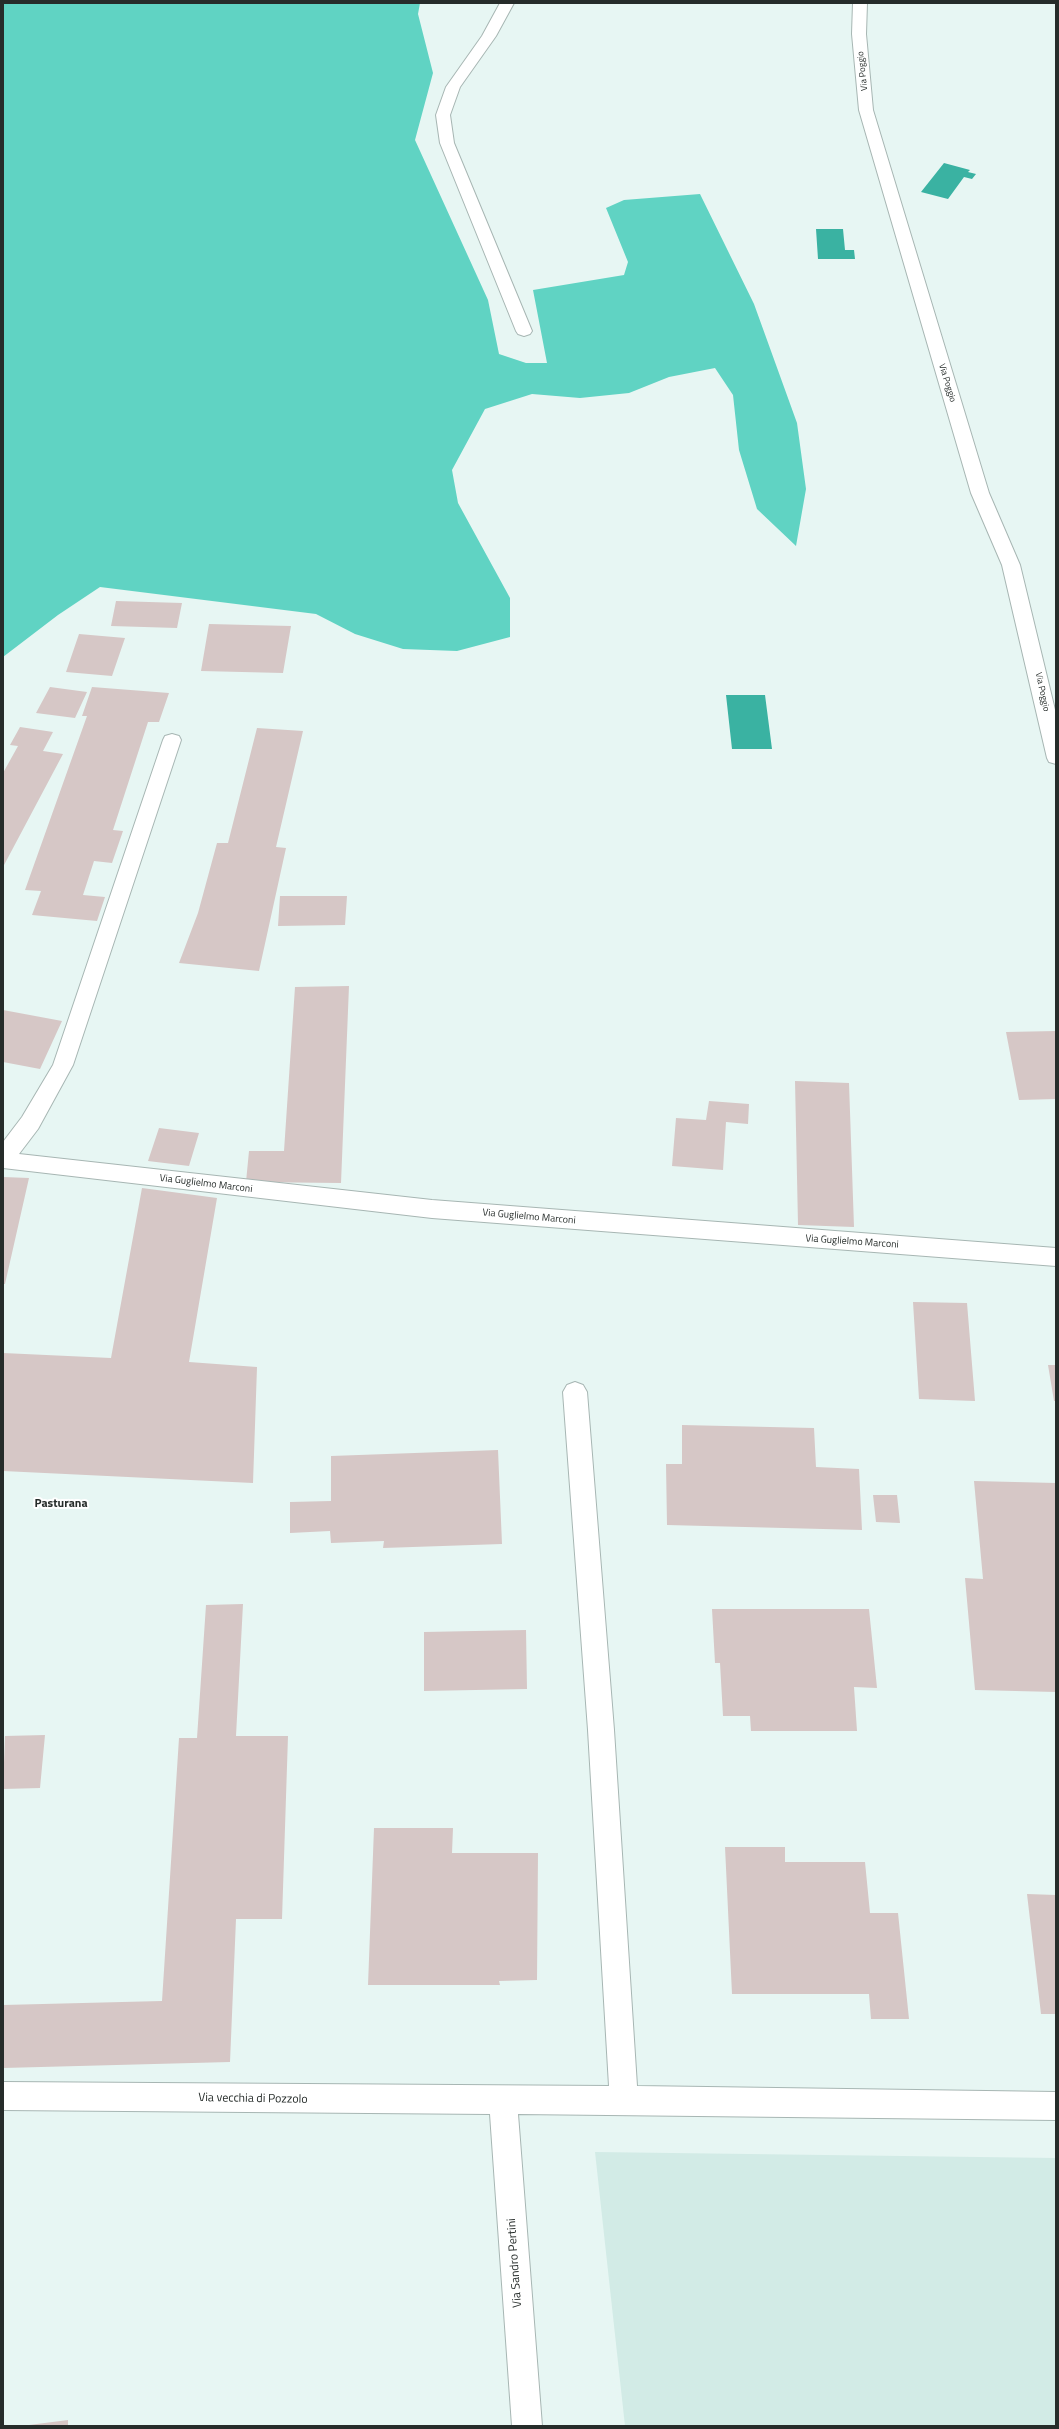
<!DOCTYPE html>
<style>
body{margin:0}
#map{position:relative;width:1059px;height:2429px;overflow:hidden;background:#e7f6f3;font-family:"Titillium Web",sans-serif}
canvas{display:block}
.frame{position:absolute;inset:0;border:4px solid #262c2a;pointer-events:none}
</style>
<div id="map">
<canvas width="1059" height="2429"></canvas>
<div class="frame"></div>
</div>
<script>
const g = document.querySelector('canvas').getContext('2d');
g.lineJoin = 'round';
function fillPath(path, color) { g.fillStyle = color; g.fill(path, 'evenodd'); }
const toPath = rows => new Path2D(rows.map(r => 'M' + r).join(''));
function stroke(path, color, width, dash) { g.strokeStyle = color; g.lineWidth = width; g.lineCap = dash ? 'butt' : 'round'; g.setLineDash(dash || []); g.stroke(path); }
function drawText(font, color, halo, rows, align = 'center') {
  g.font = font + ' "Titillium Web",sans-serif'; g.lineWidth = 4; g.setLineDash([]); g.textBaseline = 'middle'; g.strokeStyle = halo; g.fillStyle = color; for (const [text, x, y, turn = 0] of rows) {
    g.save(); g.translate(x, y); g.rotate((+turn || 0) * Math.PI / 180); g.textAlign = isNaN(turn) ? turn : align; if (halo) g.strokeText(text, 0, 0); g.fillText(text, 0, 0); g.restore();
  }
}
fillPath(toPath([
 [595,2152,1056,2158,1056,2426,625,2426]
]), '#d2ebe6');
fillPath(toPath([
 [3,3,420,3,418,14,433,73,415,140,488,300,499,354,526,363,547,363,533,290,624,275,628,262,606,208,624,200,700,194,754,304,797,423,806,489,796,546,757,509,739,450,733,395,715,368,669,377,629,393,580,398,532,394,485,409,452,470,458,503,510,598,510,637,457,651,403,649,355,634,316,614,100,587,58,615,3,657]
]), '#60d3c3');
fillPath(toPath([
 [944,163,970,170,968,172,976,174,972,179,964,177,948,199,921,192],
 [816,229,843,229,845,250,854,250,855,259,818,259],
 [726,695,765,695,772,749,732,749]
]), '#3ab2a2');
fillPath(toPath([
 [116,601,182,603,177,628,111,626],
 [209,624,291,626,283,673,201,671],
 [79,634,125,638,112,676,66,672],
 [50,687,87,692,75,718,36,713],
 [92,687,169,693,159,722,148,722,113,830,123,831,112,863,94,861,83,895,105,897,97,921,32,915,41,891,25,890,87,716,82,716],
 [20,727,53,732,43,751,63,754,3,867,3,773,18,746,10,745],
 [257,728,303,731,276,847,286,848,259,971,179,963,198,913,217,843,228,843],
 [280,896,347,896,345,925,278,926],
 [349,986,341,1183,246,1182,249,1151,284,1151,295,987],
 [3,1010,62,1021,40,1069,3,1062],
 [1056,1031,1056,1099,1019,1100,1006,1032],
 [795,1081,849,1083,854,1227,798,1225],
 [709,1101,749,1104,748,1124,726,1122,723,1170,672,1166,676,1118,706,1120],
 [159,1128,199,1133,189,1166,148,1161],
 [3,1177,29,1178,5,1284,3,1284],
 [142,1188,217,1198,189,1362,257,1367,253,1483,3,1471,3,1353,111,1358],
 [913,1302,967,1303,975,1401,919,1399],
 [1048,1365,1056,1365,1056,1401,1054,1401],
 [682,1425,814,1428,816,1467,859,1469,862,1530,667,1525,666,1464,682,1464],
 [498,1450,502,1544,383,1548,384,1541,331,1543,330,1531,290,1533,290,1502,331,1501,331,1456],
 [974,1481,1056,1483,1056,1692,975,1690,965,1578,983,1579],
 [873,1495,897,1495,900,1523,876,1522],
 [243,1604,236,1736,288,1736,282,1919,236,1919,230,2062,3,2068,3,2005,162,2001,179,1738,197,1738,206,1605],
 [712,1609,869,1609,877,1688,854,1687,857,1731,751,1731,750,1716,723,1716,720,1663,715,1663],
 [526,1630,527,1689,424,1691,424,1632],
 [45,1735,40,1788,3,1789,5,1736],
 [374,1828,453,1828,452,1853,538,1853,537,1980,499,1981,500,1985,368,1985],
 [725,1847,785,1847,785,1862,865,1862,870,1913,898,1913,909,2019,871,2019,869,1994,732,1994],
 [1027,1894,1056,1895,1056,2014,1041,2014],
 [68,2420,68,2426,29,2426,29,2425]
]), '#d6c7c6');
const minor = toPath([
 [500,3,514,3,496,36,460,87,450,115,454,143,532,331,530,334,524,336,518,334,516,331,440,143,436,115,446,87,482,36,500,3],
 [853,3,867,3,866,34,873,110,989,493,1020,565,1056,714,1056,764,1049,762,1047,758,1002,565,971,493,859,110,852,34,853,3],
 [172,734,179,736,181,740,73,1065,38,1129,19,1154,432,1200,1056,1248,1056,1266,432,1218,3,1168,3,1142,22,1117,53,1065,163,740,165,736,172,734],
 [575,1382,583,1385,587,1392,614,1730,637,2086,1056,2092,1056,2120,518,2114,542,2426,512,2426,490,2114,3,2110,3,2082,609,2086,588,1730,563,1392,567,1385,575,1382]
]);
stroke(minor, '#a7b6b3', 2);
fillPath(minor, '#fff');
drawText('9px', '#262c2a', '#fff', [
 ["Via Poggio",863,71,-96],
 ["Via Poggio",947,383,73],
 ["Via Poggio",1042,692,78]
]);
drawText('10px', '#262c2a', '#fff', [
 ["Via Guglielmo Marconi",206,1184,7],
 ["Via Guglielmo Marconi",529,1217,5],
 ["Via Guglielmo Marconi",852,1242,4]
]);
drawText('bold 12px', '#262c2a', '#fff', [
 ["Pasturana",61,1504]
]);
drawText('12px', '#262c2a', '#fff', [
 ["Via vecchia di Pozzolo",253,2099,1],
 ["Via Sandro Pertini",515,2263,-94]
]);
</script>
